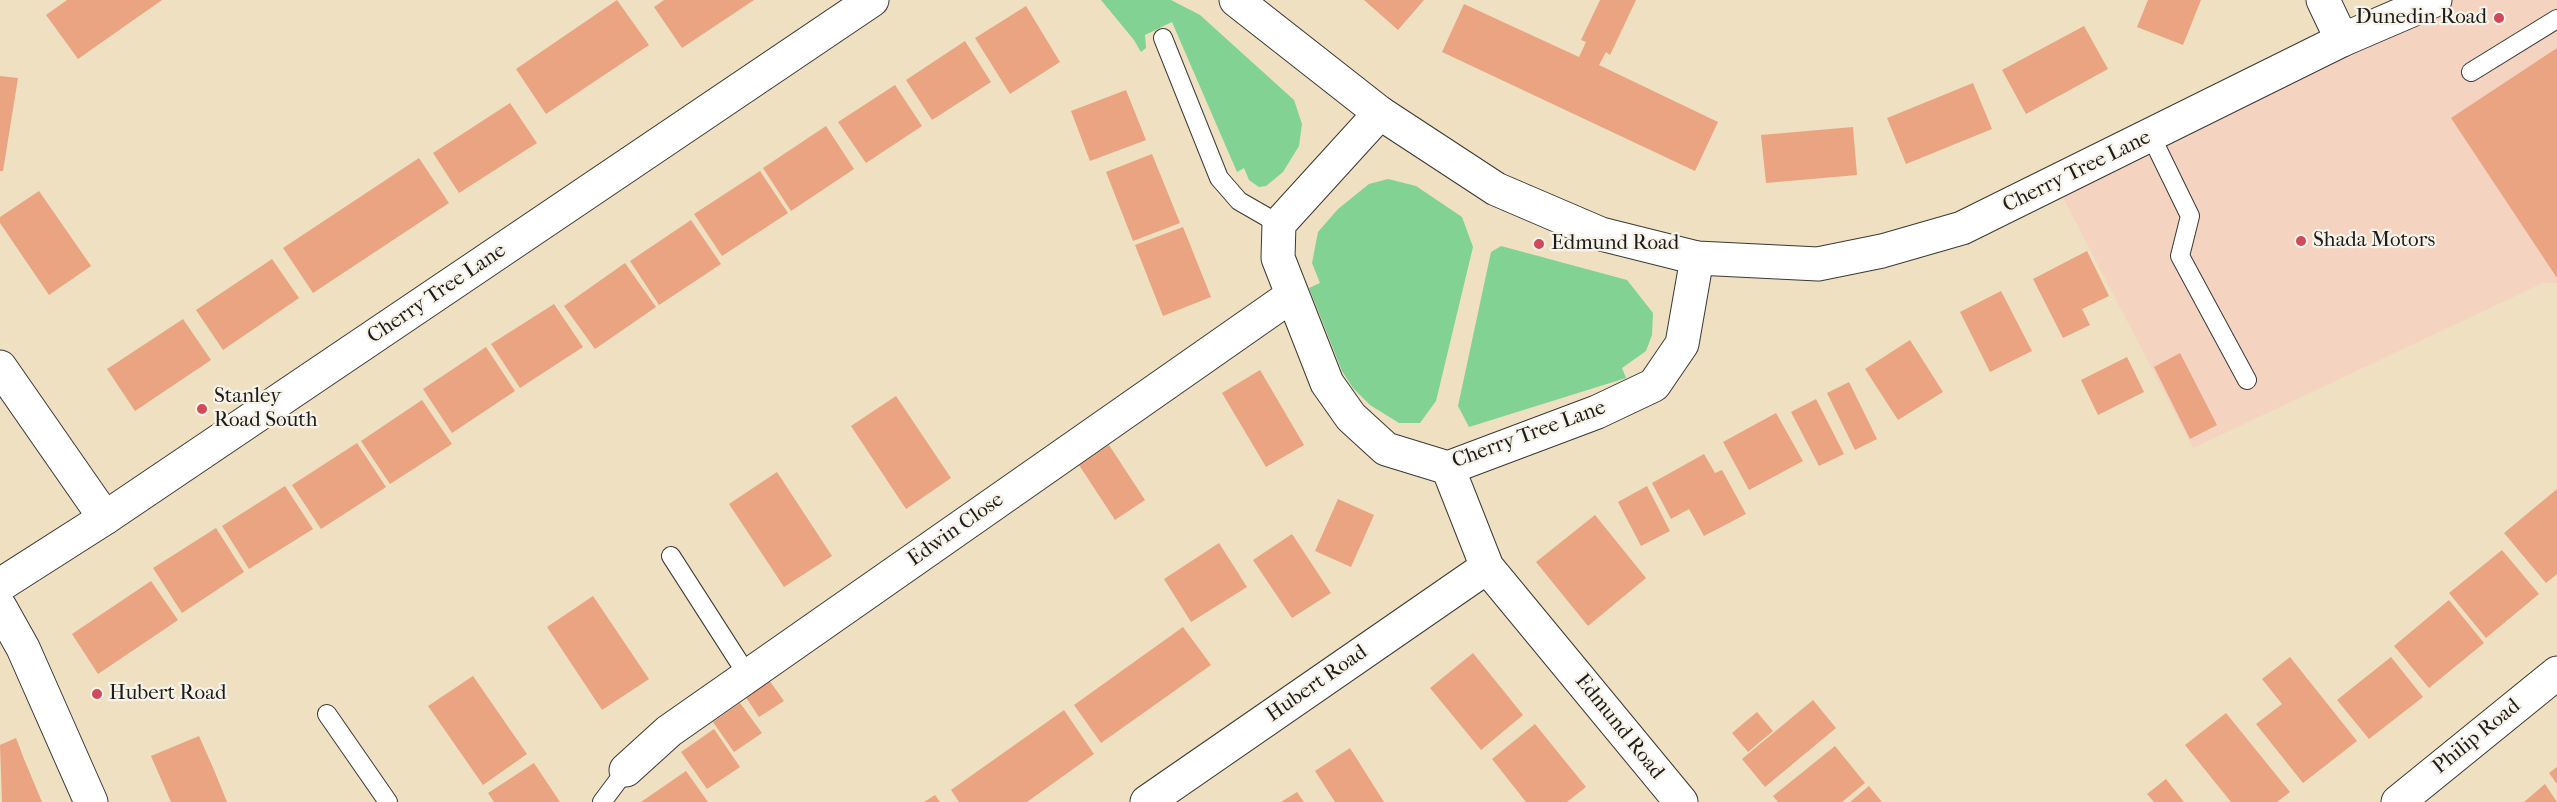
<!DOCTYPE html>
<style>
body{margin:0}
canvas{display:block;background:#eee0c0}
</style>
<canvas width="2557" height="802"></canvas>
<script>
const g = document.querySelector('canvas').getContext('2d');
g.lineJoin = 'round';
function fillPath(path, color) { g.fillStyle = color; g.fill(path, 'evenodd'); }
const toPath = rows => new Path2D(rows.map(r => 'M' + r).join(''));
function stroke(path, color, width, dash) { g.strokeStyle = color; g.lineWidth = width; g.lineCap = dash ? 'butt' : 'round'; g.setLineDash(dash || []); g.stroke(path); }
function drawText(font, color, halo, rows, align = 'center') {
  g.font = font + ' "IM FELL French Canon",serif'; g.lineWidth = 4.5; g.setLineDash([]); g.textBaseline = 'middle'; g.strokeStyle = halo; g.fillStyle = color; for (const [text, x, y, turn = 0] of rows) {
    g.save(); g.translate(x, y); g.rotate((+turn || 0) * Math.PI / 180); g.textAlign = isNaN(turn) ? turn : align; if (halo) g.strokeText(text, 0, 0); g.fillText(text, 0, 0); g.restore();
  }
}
fillPath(toPath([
 [2435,0,2557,0,2557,283,2543,283,2193,448,2056,184]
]), '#f5d3c1');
fillPath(toPath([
 [1101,0,1171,0,1200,15,1294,100,1302,124,1299,146,1283,172,1266,186,1259,187,1249,180,1244,168,1237,172,1172,22,1145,35,1146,48,1141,52,1134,40],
 [1388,179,1416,186,1462,217,1473,247,1436,401,1420,423,1399,423,1370,405,1353,388,1342,371,1309,288,1320,283,1312,263,1318,232,1338,209,1369,184],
 [1501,246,1627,280,1653,313,1652,335,1646,351,1622,368,1626,378,1469,427,1458,406,1491,252]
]), '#81d293');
fillPath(toPath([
 [67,0,162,0,78,59,46,15],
 [617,0,649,45,546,114,516,69],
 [664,0,754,0,682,48,654,7],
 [1364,0,1424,0,1398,30],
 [1600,0,1636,0,1610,55,1606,52,1599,65,1718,122,1695,171,1442,52,1464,4,1579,57,1586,42,1581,40],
 [2148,0,2201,0,2183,45,2137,27],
 [1026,6,1060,62,1010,94,975,38],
 [2084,26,2108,69,2026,114,2002,70],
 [965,41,991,82,932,120,906,80],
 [2557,48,2557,278,2451,118],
 [0,76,18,78,3,171,0,171],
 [1973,83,1992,129,1906,164,1887,118],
 [895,85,922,126,866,163,838,122],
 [1126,90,1146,140,1090,161,1071,111],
 [510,103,537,143,459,193,433,153],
 [826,126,854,169,791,211,763,168],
 [1853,127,1857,175,1766,183,1761,135],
 [1152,154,1180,223,1133,241,1106,172],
 [419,158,449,203,313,293,283,248],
 [760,171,788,213,722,256,694,214],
 [39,191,91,266,49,295,0,223,0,217],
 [691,220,721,264,659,305,630,261],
 [1183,227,1211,297,1163,316,1135,245],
 [2087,251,2109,296,2082,309,2090,325,2063,338,2033,279],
 [272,259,299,298,223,350,196,310],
 [625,263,656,307,595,349,564,306],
 [2001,291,2032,351,1990,372,1960,312],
 [554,304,583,347,520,388,491,344],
 [183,319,211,360,135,411,107,369],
 [1910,340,1943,392,1898,420,1865,369],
 [486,347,515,391,452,433,423,389],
 [2180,353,2217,425,2190,439,2154,367],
 [2127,357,2144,392,2098,415,2081,380],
 [1260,370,1304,445,1266,467,1222,393],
 [1849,382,1877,439,1855,450,1827,393],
 [896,396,951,478,906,509,851,426],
 [1816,399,1844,454,1819,466,1791,412],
 [422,400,452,444,390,484,361,441],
 [1776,413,1803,461,1749,490,1723,442],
 [357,443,386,487,321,529,292,485],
 [1109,445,1145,500,1115,520,1079,465],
 [1704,454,1715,473,1722,470,1746,514,1704,536,1689,509,1671,519,1652,483],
 [777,472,832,556,784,587,729,504],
 [285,486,313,529,249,569,222,526],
 [1647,486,1670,531,1641,546,1618,502],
 [2557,489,2557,574,2546,583,2504,533],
 [1338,499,1374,515,1351,567,1315,551],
 [1595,515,1646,578,1588,626,1536,562],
 [216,528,244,572,182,613,153,568],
 [1292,534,1331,593,1292,618,1253,560],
 [1219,543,1247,587,1191,622,1164,579],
 [2502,550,2539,594,2486,638,2449,593],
 [151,581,178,620,98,674,72,634],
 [593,596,649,679,602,710,547,627],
 [2449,600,2484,643,2429,688,2394,646],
 [1183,627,1211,665,1101,743,1074,705],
 [1473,653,1523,715,1481,750,1430,688],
 [2290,657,2357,741,2303,783,2256,724,2282,704,2262,679],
 [2391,657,2423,697,2369,739,2337,700],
 [473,676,527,754,483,785,428,706],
 [769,680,784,701,759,717,745,696],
 [1813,700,1836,728,1765,787,1742,759],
 [740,703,762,733,734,752,713,722],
 [1064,710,1094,754,1027,802,959,802,951,790],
 [1757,712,1773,731,1748,752,1732,733],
 [2226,713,2290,792,2277,802,2231,802,2185,745],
 [1535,724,1586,787,1567,802,1526,802,1492,759],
 [714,729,740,767,707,789,681,752],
 [199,736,214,770,227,802,171,802,151,756],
 [16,738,24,759,42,802,2,802,0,745],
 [1835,746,1865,783,1842,802,1778,802,1773,796],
 [1350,748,1384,802,1335,802,1315,771],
 [534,763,560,802,494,802,488,793],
 [2557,767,2557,784,2549,773],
 [686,771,708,802,641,802],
 [2166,779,2184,802,2154,802,2147,794],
 [2545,784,2557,802,2524,802],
 [1869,786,1882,802,1850,802],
 [1297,792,1304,802,1281,802],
 [935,795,940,802,924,802]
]), '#eaa481');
const service = toPath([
 [1163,38,1219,178,1239,201,1279,224],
 [2471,72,2557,19],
 [2151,136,2190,216,2180,256,2247,380],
 [671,556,748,676],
 [327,714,388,802],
 [602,802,626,770]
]);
const minor = toPath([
 [2323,0,2342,40],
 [1380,113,1279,224,1278,258,1327,383,1351,417,1386,449,1448,468,1597,412,1654,385,1682,344,1697,258],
 [0,367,105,518],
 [1448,468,1487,567,1681,802],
 [0,607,23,648,91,802],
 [626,770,669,731,1291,296],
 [1147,802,1487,567],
 [2398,802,2557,673]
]);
const tertiary = toPath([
 [1236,0,1380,113,1496,189,1601,234,1697,258,1818,264,1882,251,1962,228,2342,40,2435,0],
 [0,585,105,518,872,0]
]);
stroke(service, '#3c3935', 20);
stroke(minor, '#3c3935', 35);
stroke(tertiary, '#3c3935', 35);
stroke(service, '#fff', 18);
stroke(minor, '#fff', 33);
stroke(tertiary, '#fff', 33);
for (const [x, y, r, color] of [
 [2499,18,6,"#d1495b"],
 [2301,241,6,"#d1495b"],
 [1539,244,6,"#d1495b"],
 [202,409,6,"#d1495b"],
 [97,694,6,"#d1495b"]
]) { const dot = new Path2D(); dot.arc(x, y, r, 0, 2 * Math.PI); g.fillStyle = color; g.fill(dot); stroke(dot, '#f7f3e8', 2); }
drawText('21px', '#1c1c1c', '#f7f3e8', [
 ["Dunedin Road",2487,18,"right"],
 ["Shada Motors",2313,241],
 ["Edmund Road",1551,244],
 ["Stanley",214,397],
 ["Road South",214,421],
 ["Hubert Road",109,694]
], 'left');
drawText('21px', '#1c1c1c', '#f7f3e8', [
 ["Cherry Tree Lane",2077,172,-26],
 ["Cherry Tree Lane",437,294,-34],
 ["Cherry Tree Lane",1529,435,-20],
 ["Edwin Close",956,530,-35],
 ["Hubert Road",1317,684,-35],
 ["Edmund Road",1619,727,51],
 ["Philip Road",2477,737,-39]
]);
</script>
